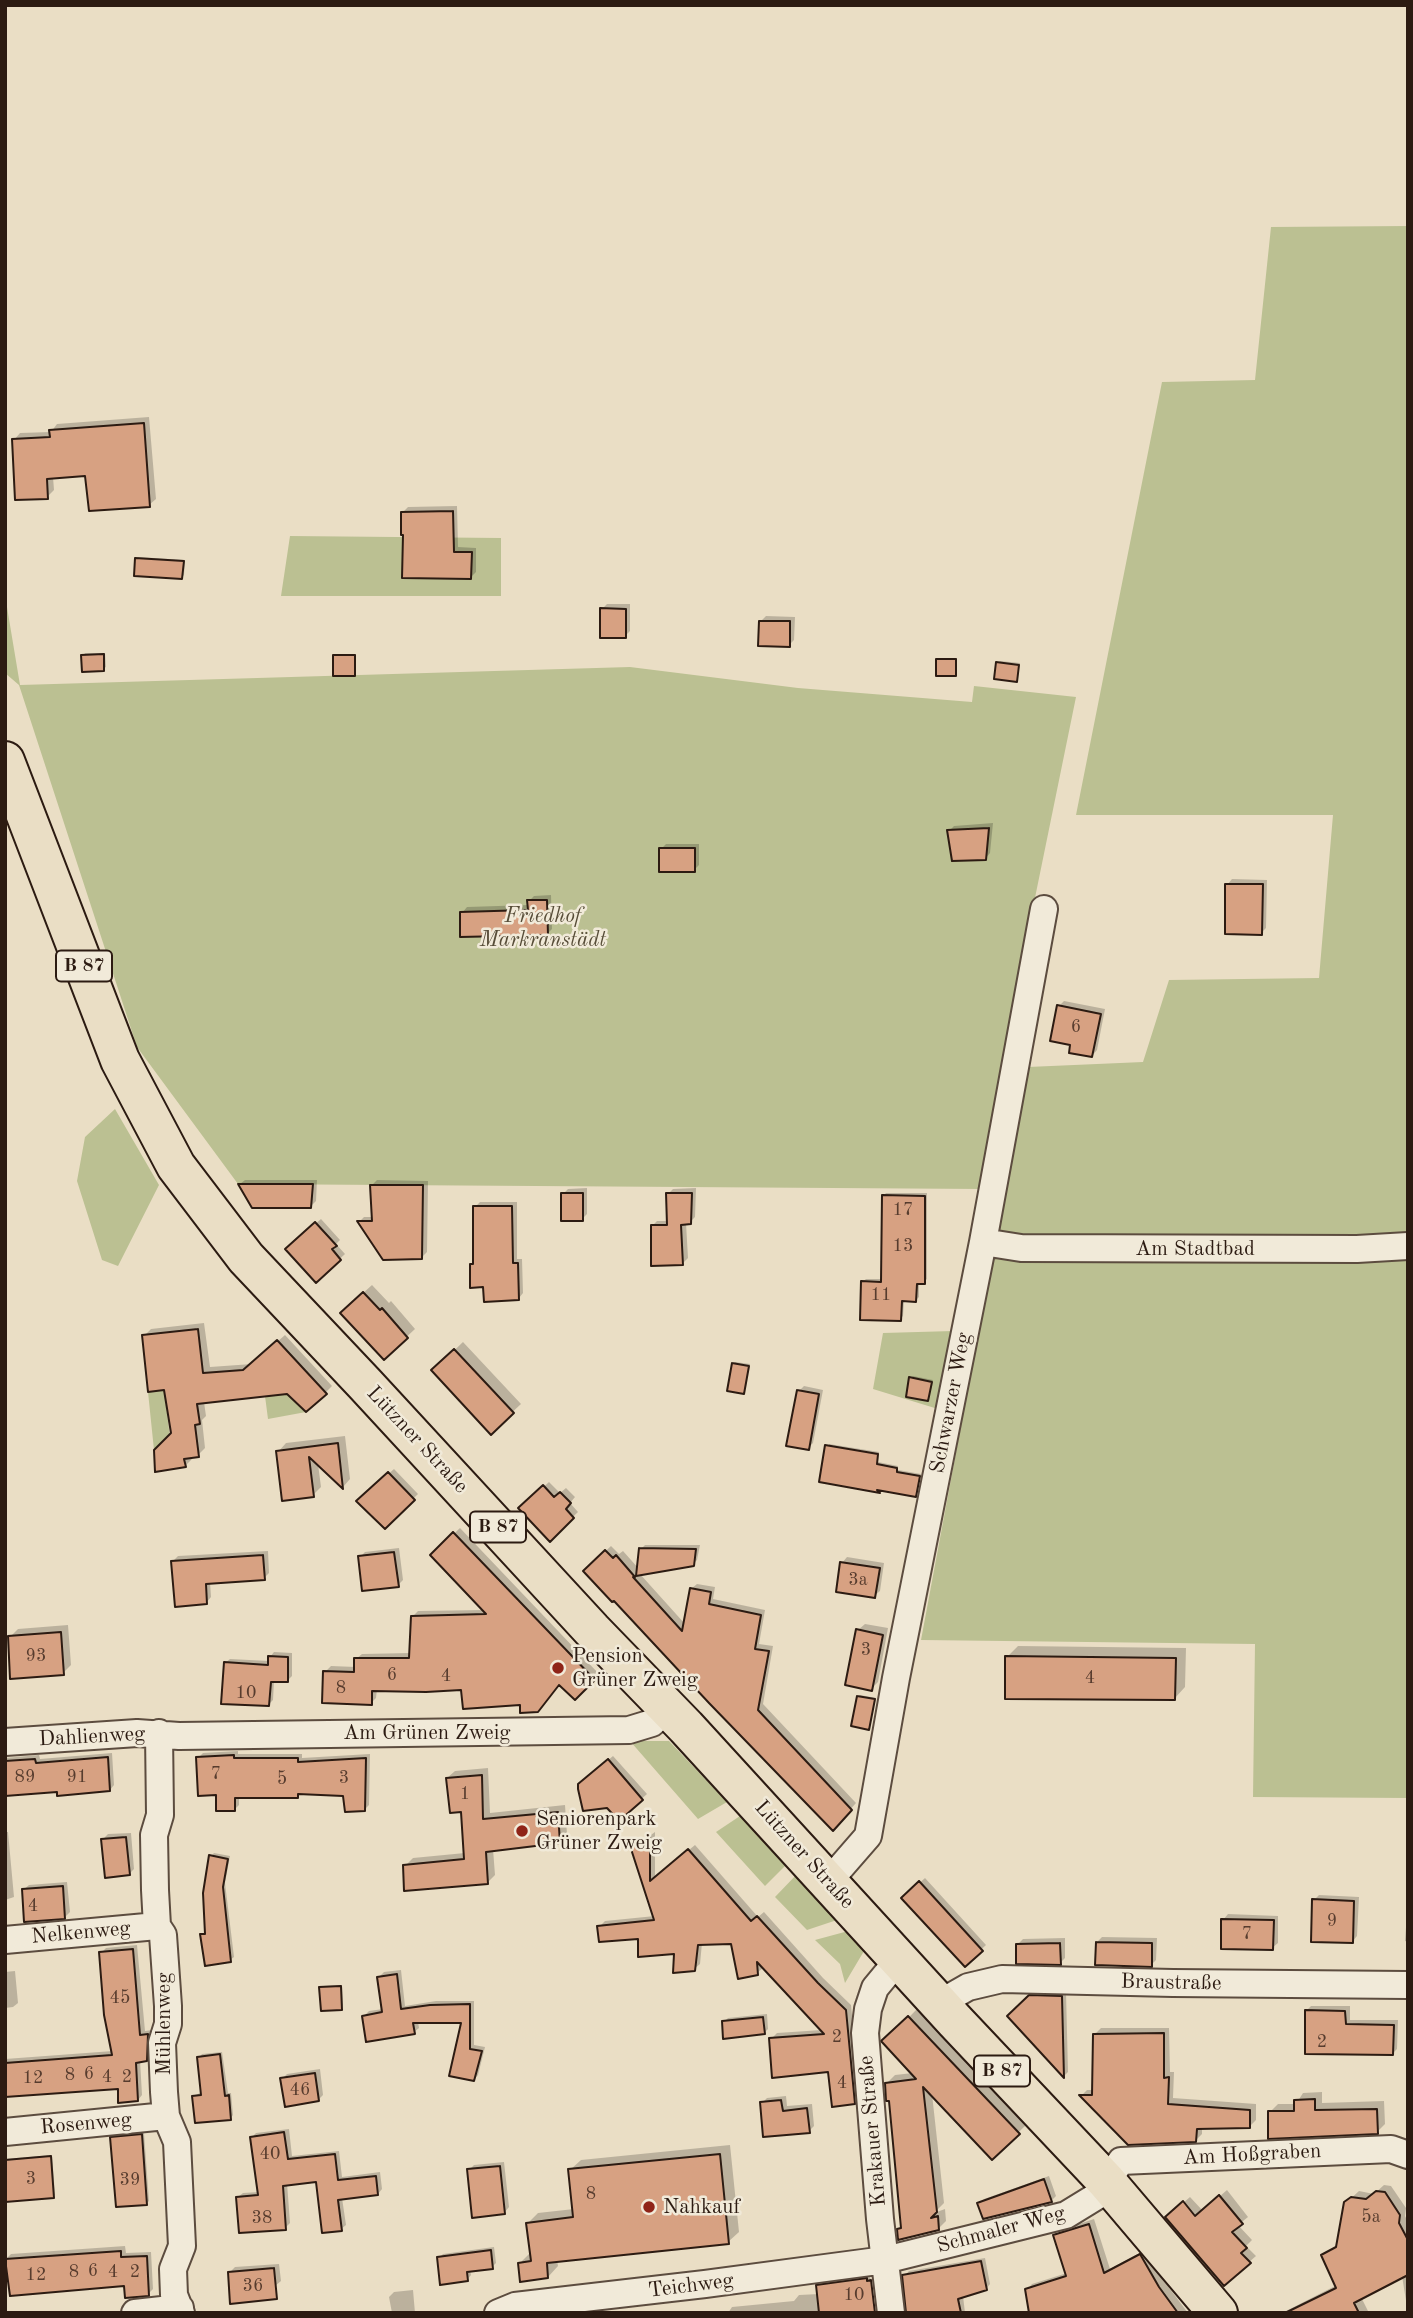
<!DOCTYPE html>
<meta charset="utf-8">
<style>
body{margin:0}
#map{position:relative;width:1413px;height:2318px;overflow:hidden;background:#eadec5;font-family:"Old Standard TT",serif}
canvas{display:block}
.frame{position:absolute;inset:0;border:7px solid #2c1b12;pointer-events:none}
</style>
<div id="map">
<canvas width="1413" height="2318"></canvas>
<div class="frame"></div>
</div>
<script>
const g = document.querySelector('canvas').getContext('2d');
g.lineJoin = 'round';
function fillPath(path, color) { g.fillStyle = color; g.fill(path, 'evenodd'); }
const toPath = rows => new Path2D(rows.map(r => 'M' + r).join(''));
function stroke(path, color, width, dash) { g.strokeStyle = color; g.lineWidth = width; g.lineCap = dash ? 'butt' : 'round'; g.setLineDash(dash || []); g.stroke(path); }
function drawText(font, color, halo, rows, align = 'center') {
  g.font = font + ' "Old Standard TT",serif'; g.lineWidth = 5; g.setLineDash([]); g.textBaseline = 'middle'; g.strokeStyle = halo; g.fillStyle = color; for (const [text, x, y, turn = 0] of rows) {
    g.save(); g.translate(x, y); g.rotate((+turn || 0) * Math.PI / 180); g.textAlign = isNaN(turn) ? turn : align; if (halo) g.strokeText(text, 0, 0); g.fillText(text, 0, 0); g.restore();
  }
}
fillPath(toPath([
 [1408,226,1408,1798,1253,1797,1255,1644,921,1640,1028,1067,1143,1062,1169,980,1319,978,1333,815,1076,815,1162,382,1255,380,1271,227],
 [290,536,501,538,501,596,281,596],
 [5,585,7,607,20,685,630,667,798,688,972,702,974,686,1076,697,1028,932,982,1189,238,1184,137,1047,19,685,5,673],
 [115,1109,159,1185,118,1266,102,1260,77,1181,85,1137],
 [953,1331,938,1409,873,1389,883,1333],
 [164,1390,170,1437,165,1438,154,1450,148,1392],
 [287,1394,306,1412,268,1419,265,1396],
 [630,1741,669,1741,727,1802,698,1819],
 [743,1814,789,1862,765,1886,716,1832],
 [799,1872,843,1918,807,1930,775,1897],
 [852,1930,867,1946,845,1983,840,1964,815,1940]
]), '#bbc092');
fillPath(toPath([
 [149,417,156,499,149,505,86,474,53,477,54,490,47,497,14,440,20,433,51,432,57,424],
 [457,506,458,547,476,548,476,572,471,577,403,512,408,507],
 [138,557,185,560,184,575,182,577,136,559],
 [607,604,630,604,630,631,625,636,602,609],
 [766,616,795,617,794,640,789,645,761,621],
 [85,653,105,653,106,667,103,669,83,656],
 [337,654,356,654,356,672,354,674,335,656],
 [939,658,957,658,957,673,955,675,937,660],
 [1000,661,1020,663,1016,680,998,663],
 [993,823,990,853,985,859,949,831,954,826],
 [666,844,699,844,699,865,694,870,661,849],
 [1232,879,1267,880,1266,928,1261,933,1227,885],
 [551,895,552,929,547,934,462,913,467,907,529,905,529,901,534,896],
 [1064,1001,1105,1009,1097,1050,1092,1056,1072,1043,1059,1006],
 [245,1180,317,1180,316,1201,311,1206,240,1184],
 [377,1180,428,1181,427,1252,422,1257,359,1222,364,1217,374,1217,372,1185],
 [587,1188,587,1214,582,1219,563,1194,568,1189],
 [696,1188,695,1217,690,1222,686,1223,688,1258,683,1263,652,1226,657,1221,668,1221,668,1194,673,1189],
 [886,1193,927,1193,927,1279,924,1282,919,1282,919,1297,916,1300,904,1300,903,1316,900,1319,862,1282,866,1279,883,1279,883,1196],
 [480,1202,517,1202,517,1259,522,1259,523,1293,519,1298,485,1285,475,1262,475,1207],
 [321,1219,340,1240,336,1244,345,1254,316,1281,292,1244],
 [372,1285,389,1303,391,1301,415,1329,384,1358,350,1305],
 [204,1323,210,1367,252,1364,285,1335,332,1386,325,1393,288,1392,204,1402,206,1416,202,1420,205,1448,198,1455,191,1456,192,1459,185,1466,172,1433,166,1388,144,1336,151,1329],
 [463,1342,521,1404,491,1432,434,1370],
 [735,1362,750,1364,744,1392,733,1364],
 [913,1376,933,1380,927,1399,911,1378],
 [804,1386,823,1390,813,1443,808,1448,799,1391],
 [345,1436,350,1479,343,1487,318,1464,321,1487,313,1495,278,1452,286,1443],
 [829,1444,879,1452,878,1462,898,1466,898,1470,921,1474,918,1493,915,1495,882,1489,880,1491,821,1481],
 [394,1469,418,1494,385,1526,358,1501],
 [549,1482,560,1493,566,1488,575,1497,570,1503,578,1512,550,1539,521,1508],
 [460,1528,599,1674,575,1698,560,1683,522,1704,463,1688,377,1689,376,1698,371,1703,325,1672,331,1666,356,1667,356,1659,362,1654,411,1653,412,1617,418,1611,484,1610,432,1555],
 [645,1545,700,1545,697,1560,693,1564,640,1574,685,1624,691,1589,697,1584,715,1587,713,1599,765,1610,759,1644,773,1646,763,1704,856,1803,833,1829,614,1598,585,1571,611,1546,619,1554,623,1551,639,1569,641,1549],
 [399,1548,403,1580,398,1585,360,1557,365,1552],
 [268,1551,269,1573,264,1578,210,1582,211,1597,206,1603,173,1561,178,1556],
 [847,1557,884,1563,880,1591,874,1596,842,1563],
 [865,1624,888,1628,878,1682,871,1689,858,1630],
 [68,1625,71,1665,63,1673,10,1637,18,1629],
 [1018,1646,1186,1648,1185,1687,1175,1698,1007,1657],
 [274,1652,292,1653,292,1676,288,1680,274,1681,273,1700,269,1704,225,1663,230,1659,269,1661,270,1657],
 [860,1695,876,1698,869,1728,858,1697],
 [238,1751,238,1754,302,1754,302,1758,370,1754,369,1805,364,1810,345,1794,302,1792,298,1796,239,1796,239,1805,235,1809,217,1793,198,1758,203,1753],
 [112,1753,114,1785,110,1790,58,1790,5,1795,5,1758,39,1755,40,1759],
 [613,1756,647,1794,619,1819,585,1780],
 [488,1768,490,1813,565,1805,567,1834,559,1842,493,1849,495,1875,488,1882,405,1866,413,1858,465,1853,462,1810,447,1778,455,1771],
 [5,1832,8,1832,14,1897,5,1900],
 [655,1832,655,1878,695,1845,758,1917,764,1912,823,1978,851,2005,860,2097,854,2103,830,2070,771,2039,777,2033,822,2030,764,1967,757,1973,732,1942,702,1943,700,1964,694,1969,676,1952,640,1937,599,1927,605,1921,655,1916,634,1847],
 [131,1833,134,1869,129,1874,103,1839,108,1834],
 [214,1853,230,1856,225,1883,234,1957,230,1960,202,1935,207,1930,211,1856],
 [925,1878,986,1945,965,1965,903,1898],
 [67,1882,70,1912,65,1917,23,1890,29,1885],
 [1319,1895,1359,1897,1357,1936,1352,1942,1314,1900],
 [1408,1899,1408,1942,1405,1941],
 [1228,1914,1278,1916,1278,1943,1272,1948,1223,1920],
 [1102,1937,1157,1938,1156,1960,1151,1965,1097,1942],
 [1065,1938,1065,1958,1060,1963,1018,1944,1023,1939],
 [137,1945,145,2031,152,2030,151,2055,146,2060,140,2060,142,2095,138,2100,120,2087,5,2095,5,2059,113,2051,101,1953,106,1948],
 [401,1970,405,2006,436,2001,474,2001,474,2045,485,2047,478,2075,474,2080,463,2021,418,2022,419,2028,414,2032,364,2016,369,2011,383,2009,379,1977,384,1972],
 [15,1971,18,2003,13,2007,5,2008,5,1972],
 [342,1985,343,2006,341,2008,321,1988,323,1986],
 [1035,1991,1066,1992,1068,2072,1064,2076,1009,2016],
 [1311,2006,1350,2006,1350,2020,1398,2020,1397,2049,1392,2054,1306,2011],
 [917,2009,1026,2125,992,2158,932,2094,944,2203,934,2213,945,2209,946,2221,938,2229,899,2230,903,2226,890,2099,887,2083,895,2075,913,2073,884,2043],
 [767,2014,768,2029,764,2033,724,2022,728,2018],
 [1101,2028,1169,2028,1170,2072,1174,2072,1173,2098,1256,2104,1256,2120,1250,2126,1202,2127,1202,2134,1196,2140,1082,2095,1087,2090,1094,2090,1095,2034],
 [222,2052,228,2093,231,2093,233,2115,230,2119,194,2096,202,2092,199,2058,202,2054],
 [320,2069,323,2095,318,2100,282,2079,287,2074],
 [1322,2092,1322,2103,1384,2101,1385,2124,1377,2132,1270,2112,1278,2104,1296,2104,1303,2093],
 [786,2096,787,2106,812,2104,814,2126,809,2131,762,2103,767,2098],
 [289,2129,292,2156,339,2151,342,2177,380,2172,382,2189,378,2194,342,2198,346,2225,341,2229,318,2180,287,2183,290,2223,285,2228,238,2197,243,2193,259,2192,251,2138,256,2133],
 [144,2133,149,2201,147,2203,112,2138,114,2136],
 [730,2145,739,2232,728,2242,557,2260,558,2266,548,2277,520,2263,530,2253,528,2223,538,2213,574,2209,570,2170,581,2160],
 [52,2155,55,2195,53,2197,5,2201,5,2159],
 [504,2162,509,2207,504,2213,469,2170,474,2165],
 [1049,2176,1056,2196,1051,2201,979,2204,984,2199],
 [1384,2185,1391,2186,1406,2208,1405,2216,1408,2222,1408,2313,1402,2276,1361,2297,1369,2313,1282,2313,1337,2285,1323,2256,1339,2244,1346,2203,1359,2191,1374,2194],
 [1227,2190,1248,2217,1238,2225,1252,2240,1246,2246,1256,2256,1224,2284,1174,2211,1190,2197,1203,2211],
 [1094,2219,1110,2269,1145,2250,1164,2281,1188,2313,1031,2313,1027,2290,1032,2284,1067,2273,1055,2236,1061,2230],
 [125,2246,126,2253,151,2252,153,2289,148,2294,125,2284,6,2259,11,2254],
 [494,2247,496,2263,492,2267,470,2270,471,2275,467,2280,439,2258,443,2254],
 [985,2258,990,2284,986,2289,963,2296,965,2313,908,2313,904,2276,909,2271],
 [279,2264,281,2281,275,2286,230,2272,235,2267],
 [870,2275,874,2310,871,2313,728,2313,732,2307,794,2301,799,2295,819,2294,818,2286,823,2281],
 [413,2290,415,2313,392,2313,389,2297,394,2292]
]), '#0003');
const building = toPath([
 [144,423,150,507,89,511,85,476,47,479,48,499,15,500,12,439,50,437,49,430,144,423],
 [453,511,454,552,472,552,471,579,402,578,403,535,401,535,401,512,453,511],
 [135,558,184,561,182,579,134,576,135,558],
 [600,608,626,609,626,638,600,638,600,608],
 [759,621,790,621,790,647,758,646,759,621],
 [104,654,104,671,82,672,81,655,104,654],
 [333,655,355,655,355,676,333,676,333,655],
 [936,659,956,659,956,676,936,676,936,659],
 [996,662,1019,665,1017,682,994,679,996,662],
 [989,828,986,860,952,861,947,830,989,828],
 [659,848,695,848,695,872,659,872,659,848],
 [1225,884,1263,884,1262,935,1225,934,1225,884],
 [527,900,547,900,548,935,460,937,460,912,528,910,527,900],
 [1057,1005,1101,1014,1092,1057,1069,1053,1070,1045,1050,1041,1057,1005],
 [238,1184,313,1184,311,1208,252,1208,238,1184],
 [370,1185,423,1185,422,1259,383,1260,357,1221,372,1221,370,1185],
 [561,1193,583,1193,583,1221,561,1221,561,1193],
 [666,1193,692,1193,691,1224,681,1225,683,1265,651,1266,651,1225,667,1225,666,1193],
 [882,1195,925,1196,925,1284,917,1284,916,1302,902,1301,901,1321,860,1320,861,1281,881,1282,882,1195],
 [473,1206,512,1206,513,1263,518,1263,519,1300,484,1302,483,1287,470,1288,470,1264,473,1264,473,1206],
 [315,1222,337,1246,332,1249,341,1260,316,1283,285,1249,315,1222],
 [363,1292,380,1310,382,1308,408,1338,384,1360,340,1313,363,1292],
 [198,1329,203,1373,243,1370,277,1340,327,1394,306,1412,287,1394,197,1404,200,1424,195,1425,199,1457,184,1459,186,1467,155,1472,154,1450,171,1433,164,1390,148,1392,142,1335,198,1329],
 [454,1349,514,1413,491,1435,431,1370,454,1349],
 [732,1363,749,1366,744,1394,727,1391,732,1363],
 [909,1377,932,1382,928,1401,906,1397,909,1377],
 [797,1390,819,1394,809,1450,786,1446,797,1390],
 [338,1443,343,1489,309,1457,314,1497,282,1501,276,1451,338,1443],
 [825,1445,878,1454,877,1464,897,1468,897,1472,920,1476,916,1497,877,1490,880,1493,819,1482,825,1445],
 [388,1472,415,1500,385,1529,356,1501,388,1472],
 [543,1485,554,1497,560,1492,571,1503,566,1509,574,1518,550,1542,518,1508,543,1485],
 [453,1532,595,1680,575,1700,559,1685,538,1712,520,1713,520,1705,463,1709,461,1690,426,1692,372,1691,372,1705,322,1703,323,1671,354,1672,354,1658,409,1658,411,1616,486,1614,430,1555,453,1532],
 [639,1548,696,1549,694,1566,636,1576,639,1548],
 [605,1550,613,1558,616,1555,635,1577,633,1577,682,1631,690,1588,711,1592,709,1604,761,1615,755,1649,769,1651,758,1710,852,1810,833,1831,709,1703,614,1601,612,1602,583,1571,605,1550],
 [394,1552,399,1587,362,1591,358,1556,394,1552],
 [263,1555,265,1580,206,1584,207,1604,175,1607,171,1561,263,1555],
 [840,1562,880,1568,875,1598,836,1592,840,1562],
 [856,1629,883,1635,872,1691,845,1685,856,1629],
 [61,1632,64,1675,10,1679,8,1636,61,1632],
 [268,1656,288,1657,288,1682,271,1682,269,1706,221,1704,224,1662,268,1665,268,1656],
 [1005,1656,1176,1658,1175,1700,1005,1699,1005,1656],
 [857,1696,875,1699,869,1730,851,1726,857,1696],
 [234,1755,234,1758,298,1758,298,1762,366,1758,365,1811,345,1812,343,1796,298,1794,298,1798,235,1798,235,1811,216,1811,216,1795,198,1796,196,1757,234,1755],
 [108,1757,110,1791,57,1796,57,1792,5,1796,5,1761,35,1759,36,1763,108,1757],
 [608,1759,643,1800,619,1821,607,1808,583,1811,578,1789,578,1784,608,1759],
 [482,1775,483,1819,558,1812,560,1843,486,1852,488,1884,404,1891,403,1865,464,1859,461,1812,450,1813,446,1778,482,1775],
 [650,1836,650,1881,688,1849,751,1921,757,1916,818,1983,846,2010,855,2104,832,2107,828,2072,772,2078,769,2038,824,2034,757,1962,758,1975,738,1979,731,1944,698,1945,695,1971,673,1973,674,1954,638,1957,638,1939,599,1942,597,1926,654,1920,632,1852,632,1846,650,1836],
 [126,1837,130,1875,105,1878,101,1839,126,1837],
 [209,1855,228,1859,223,1887,231,1962,205,1966,200,1934,205,1934,203,1893,209,1855],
 [919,1881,983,1951,965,1967,901,1898,919,1881],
 [63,1886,65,1919,24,1922,22,1889,63,1886],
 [1312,1899,1354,1901,1353,1943,1311,1942,1312,1899],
 [1221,1919,1274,1920,1273,1950,1221,1949,1221,1919],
 [1096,1942,1152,1943,1152,1967,1095,1965,1096,1942],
 [1060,1943,1061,1965,1016,1964,1016,1944,1060,1943],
 [133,1949,140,2035,148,2034,147,2061,136,2063,138,2101,118,2103,118,2089,5,2097,5,2063,112,2055,104,2015,99,1952,133,1949],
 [397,1974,401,2009,430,2005,470,2004,470,2049,482,2051,474,2081,449,2076,461,2023,413,2023,415,2034,366,2042,362,2016,382,2012,377,1977,397,1974],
 [341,1986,342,2010,321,2011,319,1987,341,1986],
 [1029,1995,1062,1996,1064,2078,1007,2016,1029,1995],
 [1305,2010,1345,2011,1346,2024,1394,2025,1393,2055,1305,2054,1305,2010],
 [908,2016,1020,2134,992,2160,923,2087,937,2212,931,2218,938,2216,939,2230,898,2240,897,2229,901,2228,889,2101,886,2101,885,2083,916,2079,881,2041,908,2016],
 [763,2017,765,2034,723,2039,722,2021,763,2017],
 [1164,2033,1164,2078,1169,2077,1168,2104,1250,2110,1250,2128,1197,2129,1196,2142,1128,2145,1079,2095,1092,2095,1093,2034,1164,2033],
 [220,2054,225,2096,229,2095,231,2120,195,2123,192,2096,201,2095,197,2057,220,2054],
 [315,2073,319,2101,285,2107,280,2078,315,2073],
 [1315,2099,1315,2110,1377,2109,1378,2134,1268,2139,1268,2111,1294,2111,1294,2100,1315,2099],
 [781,2100,783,2111,807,2108,810,2133,763,2137,760,2102,781,2100],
 [284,2132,288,2159,335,2154,338,2180,376,2176,378,2195,338,2200,342,2231,322,2233,316,2182,283,2186,286,2230,239,2233,236,2197,258,2195,250,2137,284,2132],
 [142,2134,147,2205,116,2207,110,2137,142,2134],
 [720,2154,729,2244,547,2263,548,2278,520,2282,518,2263,531,2261,526,2223,573,2217,568,2169,720,2154],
 [51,2156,54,2198,5,2202,5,2160,51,2156],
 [500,2166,505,2214,472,2218,467,2169,500,2166],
 [1044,2179,1052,2202,983,2219,977,2203,1044,2179],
 [1376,2191,1385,2192,1400,2215,1399,2223,1408,2240,1408,2275,1354,2303,1359,2313,1285,2313,1336,2288,1321,2255,1336,2247,1344,2202,1351,2197,1366,2199,1376,2191],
 [1219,2195,1243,2224,1232,2232,1247,2248,1241,2253,1251,2263,1224,2286,1165,2217,1183,2201,1195,2216,1219,2195],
 [1089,2224,1104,2273,1140,2254,1159,2287,1178,2313,1029,2313,1025,2289,1066,2276,1053,2235,1089,2224],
 [491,2250,493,2269,467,2272,468,2281,440,2285,437,2257,491,2250],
 [121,2251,121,2257,147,2256,149,2296,125,2298,124,2286,10,2296,5,2259,121,2251],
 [981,2261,987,2290,958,2299,961,2313,906,2313,902,2275,981,2261],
 [274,2268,277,2299,230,2304,228,2272,274,2268],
 [867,2278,867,2281,871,2280,875,2313,819,2313,816,2285,867,2278]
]);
fillPath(building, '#d7a182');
stroke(building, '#2c1b12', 2);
const minor = toPath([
 [983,1242,1021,1248,1357,1249,1408,1246],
 [159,1733,160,1815,154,1835,155,1890,157,1926,163,1935,168,2006,168,2024,162,2043,164,2092,166,2116,177,2142,182,2246,173,2269,174,2295,181,2313],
 [5,1742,137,1733,179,1736,629,1730,652,1723,667,1708],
 [828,1882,868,1836,896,1678,983,1242,1044,909],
 [5,1940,157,1926],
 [940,2003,968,1987,1002,1979,1173,1983,1408,1985],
 [5,2132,166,2116],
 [135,2313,180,2308],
 [498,2313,515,2306,705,2284,885,2260,1066,2215,1097,2196,1121,2161,1391,2149,1408,2155],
 [891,2313,880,2219,865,2033,868,2009,875,1988,899,1959]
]);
const primary = toPath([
 [5,761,120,1060,176,1166,246,1258,365,1384,592,1630,686,1727,955,2021,1106,2181,1218,2313]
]);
stroke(minor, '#5c4c3f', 30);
stroke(primary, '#2c1b12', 42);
stroke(minor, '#f1ead9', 26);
stroke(primary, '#eadec5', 38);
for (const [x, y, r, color] of [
 [558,1668,7,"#8f2418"],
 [522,1831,7,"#8f2418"],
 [649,2207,7,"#8f2418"]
]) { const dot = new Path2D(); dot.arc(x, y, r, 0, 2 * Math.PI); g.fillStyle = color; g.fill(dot); stroke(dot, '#f1ead9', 2.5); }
drawText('18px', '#573c2e', null, [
 ["6",1076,1027],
 ["17",903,1210],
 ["13",903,1246],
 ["11",881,1295],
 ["3a",858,1580],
 ["3",866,1650],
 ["93",36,1656],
 ["6",392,1675],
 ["4",446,1676],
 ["4",1090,1678],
 ["8",341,1688],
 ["10",246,1693],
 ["7",216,1774],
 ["89",25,1777],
 ["91",77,1777],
 ["3",344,1778],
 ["5",282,1779],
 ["1",465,1794],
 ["4",33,1906],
 ["9",1332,1921],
 ["7",1247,1934],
 ["45",120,1998],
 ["2",837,2037],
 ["2",1322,2042],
 ["6",89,2074],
 ["8",70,2075],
 ["4",107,2077],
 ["2",127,2077],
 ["12",33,2078],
 ["4",842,2083],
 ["46",300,2090],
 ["40",270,2154],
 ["3",31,2179],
 ["39",130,2180],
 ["8",591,2194],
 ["5a",1371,2217],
 ["38",262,2218],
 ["6",93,2271],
 ["8",74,2272],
 ["4",113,2272],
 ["2",135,2272],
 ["12",36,2275],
 ["36",253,2286],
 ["10",854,2295]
]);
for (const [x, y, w] of [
 [84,966,56],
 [498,1527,56],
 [1002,2071,56]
]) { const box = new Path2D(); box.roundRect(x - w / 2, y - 15.5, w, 31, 5); g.fillStyle = '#f1ead9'; g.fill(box); stroke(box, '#2c1b12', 2); }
drawText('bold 19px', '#2c1b12', null, [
 ["B 87",84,966],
 ["B 87",498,1527],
 ["B 87",1002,2071]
]);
drawText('italic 21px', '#574d38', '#f1ead9', [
 ["Friedhof",543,916],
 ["Markranstädt",543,940]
]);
drawText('21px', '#2c1b12', '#f1ead9', [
 ["Am Stadtbad",1195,1249],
 ["Schwarzer Weg",951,1403,-79],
 ["Lützner Straße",417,1440,47],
 ["Am Grünen Zweig",427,1733],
 ["Dahlienweg",92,1737,-3],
 ["Lützner Straße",804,1855,48],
 ["Nelkenweg",81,1933,-5],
 ["Braustraße",1171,1983,1],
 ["Mühlenweg",164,2024,-90],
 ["Rosenweg",86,2124,-5],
 ["Krakauer Straße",873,2131,-95],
 ["Am Hoßgraben",1252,2155,-3],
 ["Schmaler Weg",1001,2230,-15],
 ["Teichweg",691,2286,-7]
]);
drawText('21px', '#2c1b12', '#f1ead9', [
 ["Pension",572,1656],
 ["Grüner Zweig",572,1680],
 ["Seniorenpark",536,1819],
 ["Grüner Zweig",536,1843],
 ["Nahkauf",663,2207]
], 'left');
</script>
